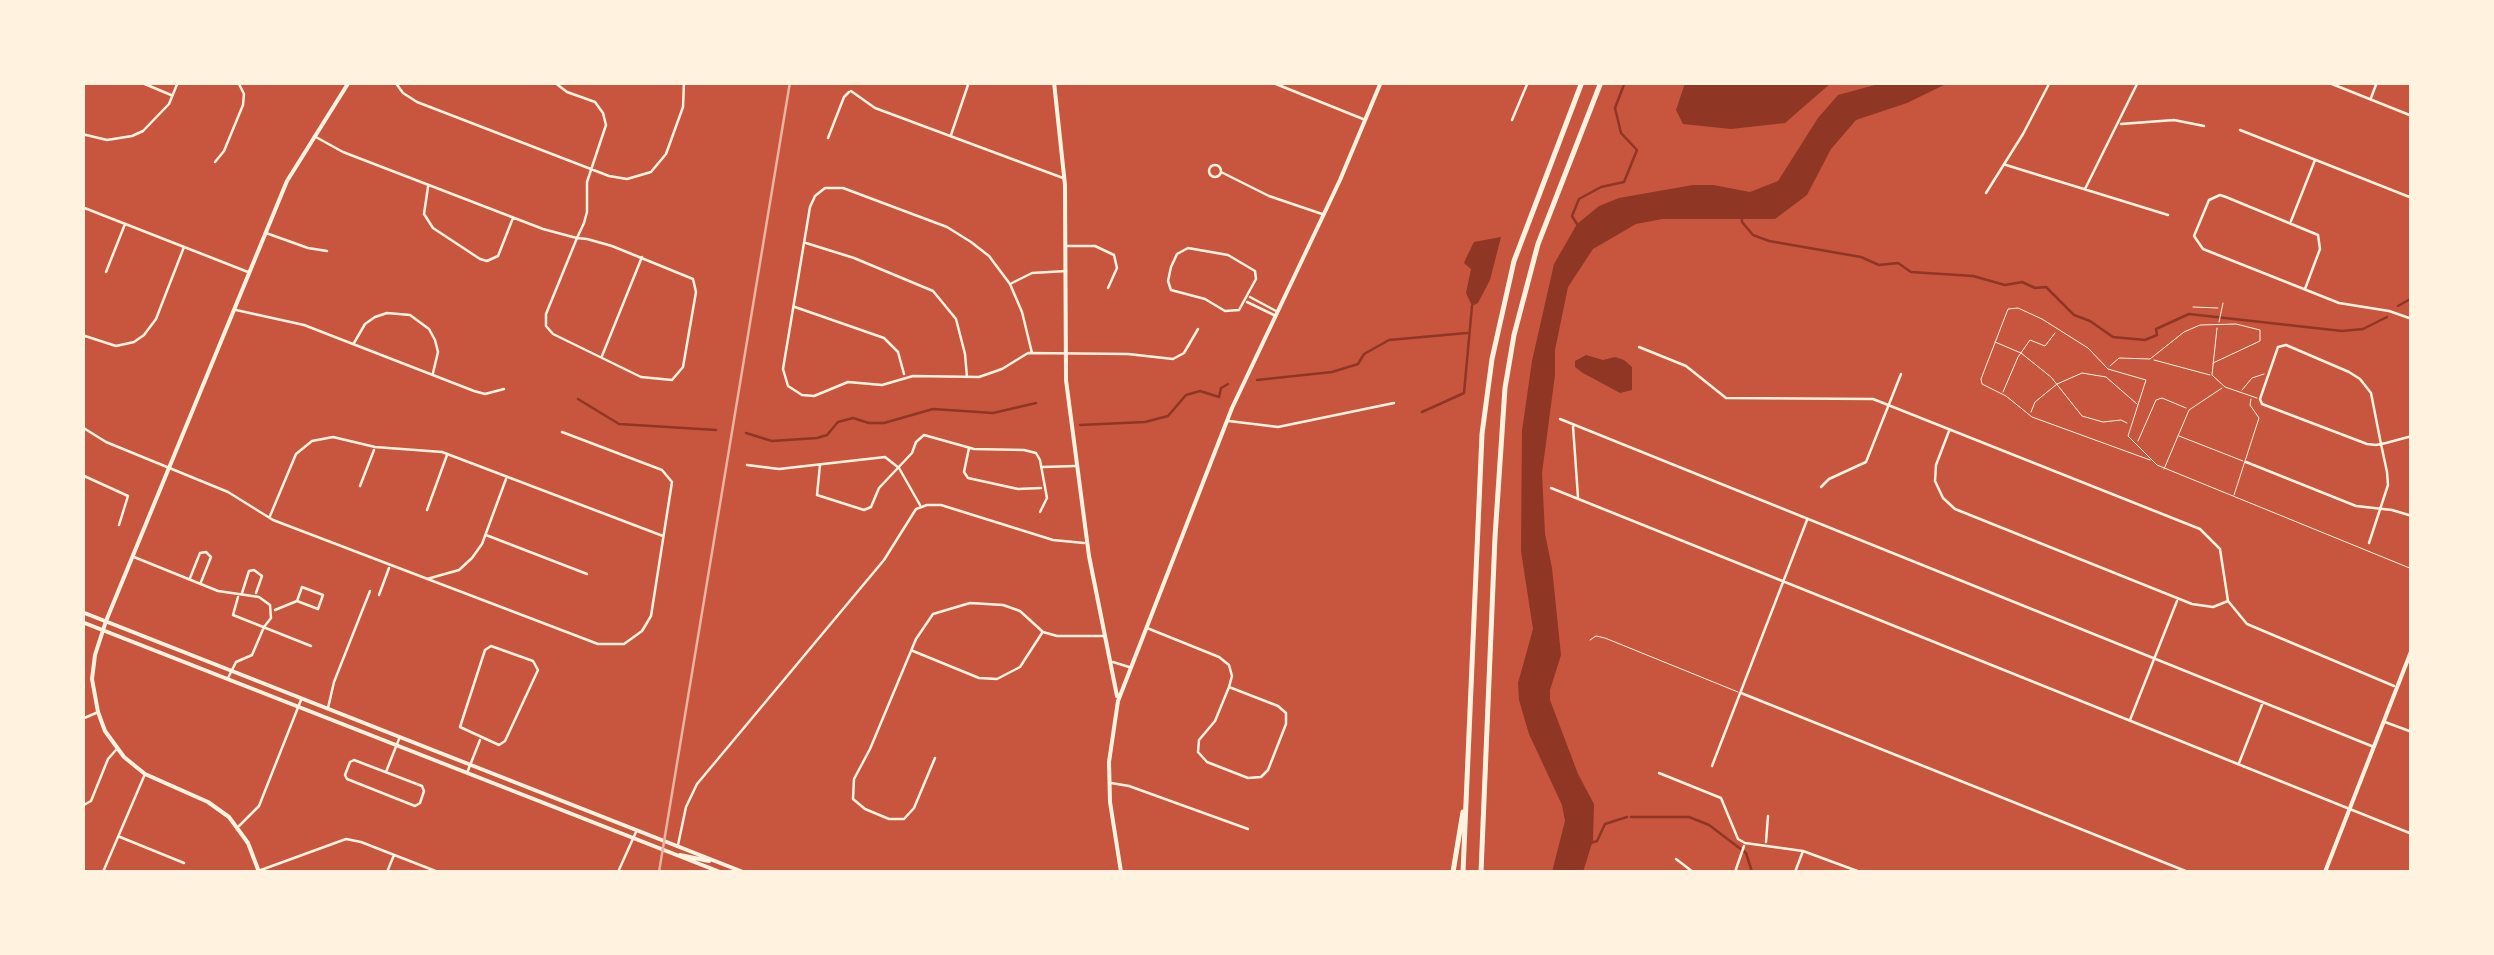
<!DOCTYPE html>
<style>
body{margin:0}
#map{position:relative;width:2494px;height:955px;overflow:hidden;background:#c8553d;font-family:"Crimson Pro",serif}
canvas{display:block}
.frame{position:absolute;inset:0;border:85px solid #fff3e0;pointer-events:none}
</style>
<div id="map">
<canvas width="2494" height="955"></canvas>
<div class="frame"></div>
</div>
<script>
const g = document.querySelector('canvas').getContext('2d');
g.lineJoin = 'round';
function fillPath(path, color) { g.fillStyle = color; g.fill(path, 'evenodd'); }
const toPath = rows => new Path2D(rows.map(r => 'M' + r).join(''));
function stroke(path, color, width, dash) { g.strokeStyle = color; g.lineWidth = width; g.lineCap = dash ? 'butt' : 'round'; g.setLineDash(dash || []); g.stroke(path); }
fillPath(toPath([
 [1886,82,1948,83,1907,103,1856,120,1831,149,1807,195,1775,219,1662,219,1636,224,1593,249,1568,287,1555,350,1555,375,1542,473,1545,534,1552,568,1561,655,1550,690,1550,700,1578,774,1594,804,1593,840,1583,872,1552,872,1565,821,1562,805,1529,734,1519,700,1518,683,1533,629,1521,551,1522,431,1532,361,1554,264,1577,224,1599,206,1619,198,1693,185,1713,185,1750,192,1778,181,1818,118,1838,95],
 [1685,83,1685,82,1831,83,1785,123,1731,129,1683,124,1676,110],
 [1501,237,1490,280,1478,303,1472,306,1466,293,1471,269,1464,263,1467,256,1474,242],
 [1586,355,1603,360,1615,357,1624,360,1632,367,1632,390,1620,393,1583,373,1575,367,1575,361]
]), '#8f3625');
stroke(toPath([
 [1742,216,1742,222,1753,235,1769,241,1861,257,1879,265,1898,263,1911,272,1973,276,2005,285,2022,282,2035,288,2046,287,2074,315,2090,321,2113,337,2145,340,2157,335,2156,329,2189,314,2342,331,2363,329,2387,317],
 [1577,224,1572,216,1579,199,1601,187,1624,182,1637,150,1621,133,1615,108,1625,82],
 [2398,306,2412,298],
 [1257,380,1332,372,1358,364,1364,354,1389,340,1467,333],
 [578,399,619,424,716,430],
 [1422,412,1464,393,1472,306],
 [1080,425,1145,422,1168,416,1186,395,1200,391,1219,397,1221,388,1228,384],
 [746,433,772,441,817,438,827,435,838,422,853,418,869,423,884,423,933,409,993,413,1036,403],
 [1631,817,1689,817,1709,825,1746,853,1752,872],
 [1591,843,1597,841,1605,824,1627,817]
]), '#8f3625', 2.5);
stroke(toPath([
 [2193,307,2218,308],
 [2219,322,2223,303],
 [2217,328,2212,375,2225,387,2257,398],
 [1995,342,2021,353,2051,377,2082,416,2103,422,2121,420,2127,423],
 [2154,360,2210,375],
 [2110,366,2119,358,2150,359,2184,332,2200,325,2236,324,2260,330,2260,341,2213,363],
 [2242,390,2252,378,2264,374],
 [2003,392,2018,357,2030,340,2045,346,2055,333],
 [2031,412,2035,402,2057,384,2082,373,2106,377,2137,404],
 [2179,436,2243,461],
 [2138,441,2156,400,2162,398,2186,408],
 [2150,460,2032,417,2006,396,1982,384,1981,379,2008,309,2018,308,2042,319,2088,348,2108,369,2146,380,2128,436,2157,465,2412,569],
 [2164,469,2189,410,2222,388],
 [2234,495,2259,418,2250,405,2251,399],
 [1590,640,1596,636,1605,638,1738,692],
 [2285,872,2298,872]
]), '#fff3e0', 1);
stroke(toPath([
 [140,82,171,95],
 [395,82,403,93,417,102,609,176,627,179,651,172,666,154,683,107,684,82],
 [1271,82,1363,119],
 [2327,82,2412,116],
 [851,91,875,108,1063,178],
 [2371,98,2377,82],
 [1512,120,1528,82],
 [2121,124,2174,120,2204,126],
 [2240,130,2412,198],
 [82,134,107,140,132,136,143,131,169,104,178,82],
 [951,135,969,82],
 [314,136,343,152,543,229,569,236,577,238,587,239,612,246,693,279,696,292,683,367,672,380,641,377,553,334,546,326,546,314,577,238,584,223,587,212,587,182,606,125,603,113,595,102,567,92,554,82],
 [828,138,844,97,849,92],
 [215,162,224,151,243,105,244,94,238,82],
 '1209 171a6 6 0 1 1 12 0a6 6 0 1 1-12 0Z',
 [2006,165,2168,215],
 [1221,172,1269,196,1322,214],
 [428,187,424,214,433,228,480,259,487,261,498,256,513,218],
 [2085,189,2138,82],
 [1986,193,2023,134,2050,82],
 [82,207,248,272],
 [2291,221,2315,160],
 [266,233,308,248,327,251],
 [806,243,854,258,933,291,956,319,965,354,967,377],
 [1068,246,1095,246,1114,255,1117,268,1108,288],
 [1188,248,1228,255,1255,271,1256,279,1239,310,1225,311,1205,299,1171,290,1168,281,1171,267,1177,254,1188,248],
 [106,272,125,224],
 [1012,283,1032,273,1066,271],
 [2305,289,2320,249,2318,235,2226,197,2220,195,2209,200,2194,236,2203,249,2339,303,2389,311,2412,319],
 [1250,297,1276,311],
 [1247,302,1274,315],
 [795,307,884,338,898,352,904,374],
 [236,310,304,325,474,391,485,394,504,389],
 [82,335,116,346,134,342,144,335,156,319,184,247],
 [354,343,365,324,375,317,387,313,410,315,429,329,435,340,438,352,433,373],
 [1639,347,1686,366,1726,398,1873,399,2200,529,2220,549,2228,601,2247,624,2394,686],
 [1032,353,1022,312,1010,284,989,256,971,242,947,227,843,188,825,188,815,196,810,207,783,369,788,386,802,395,814,396,848,382,882,385,913,376,979,377,1002,369,1028,353,1128,354,1173,359,1184,353,1198,329],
 [602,356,642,257],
 [1560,419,2374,747],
 [1229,421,1278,427,1394,403],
 [1573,426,1578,497],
 [82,427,106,442,228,492,273,520,598,644,624,644,642,631,651,616,672,482,662,470,562,432],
 [1949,431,1936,465,1935,481,1943,498,1955,509,2192,604,2213,607,2228,601],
 [969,448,964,472,968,478,1018,489,1041,488],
 [2246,462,2356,506,2392,510,2412,516],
 [747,465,779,469,885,457,899,468,920,505],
 [820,465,817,495,864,510,871,507,879,488,912,453,916,442,924,435,974,449,1024,450,1036,453,1040,460,1047,498,1040,512],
 [1043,467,1075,466],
 [82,475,128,496,119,525],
 [360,486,374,450],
 [1821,487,1829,479,1866,462,1901,374],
 [1551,488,2412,834],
 [427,510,447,455],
 [270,516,296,454,312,441,333,437,375,447,442,452,663,536],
 [486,535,587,574],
 [2369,543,2388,485,2387,472,2381,444,2371,393,2360,379,2349,372,2286,345,2278,347,2260,399,2262,404,2367,444,2376,445,2386,443,2412,436],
 [134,557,218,591,259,597,270,605,271,618,264,627,252,655,236,662,228,678],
 [190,578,200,553,206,552,211,557,201,582],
 [427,579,459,570,472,558,482,544,506,479],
 [242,593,249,571,254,570,262,576,256,593],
 [379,595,389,568],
 [238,597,233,615,311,646],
 [275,610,297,601,302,587,323,595,318,609,297,601],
 [1147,628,1219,657,1229,665,1232,676,1229,687,1215,721,1199,740,1198,752,1207,762,1248,778,1261,777,1268,770,1286,724,1286,713,1278,706,1229,687],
 [491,646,533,661,538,670,505,741,499,745,460,727,485,650,491,646],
 [913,651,979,678,997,679,1020,667,1042,633],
 [1113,662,1129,667],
 [1741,693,2188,872],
 [328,708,334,682,370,591],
 [82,719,96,713],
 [2130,720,2177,601],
 [2385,722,2412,732],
 [935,758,914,808,904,819,889,819,865,809,853,799,854,779,870,749,916,639,933,614,970,603,1003,605,1020,611,1043,632,1057,636,1104,636],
 [354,760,422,786,424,791,420,803,415,806,347,779,345,775,350,762,354,760],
 [2239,763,2263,702],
 [1712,766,1807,520],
 [386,772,399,739],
 [467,773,480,740],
 [1659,773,1721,798,1738,839,1745,843,1803,851,1860,872],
 [1111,783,1129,786,1248,829],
 [82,806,91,801,108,759,116,750],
 [239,826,259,806,301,700],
 [120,837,184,863],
 [1766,842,1768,816],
 [678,845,686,807,697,784,884,560,916,509,927,505,941,505,1053,540,1084,543],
 [1676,859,1693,872],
 [261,870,346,839,361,842,438,872],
 [103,872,145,774],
 [387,872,394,855],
 [618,872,636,832],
 [1735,872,1744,846],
 [1795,872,1803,851]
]), '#fff3e0', 2.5);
stroke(toPath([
 [1054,82,1065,185,1066,380,1089,556,1117,696],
 [106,621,287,181,349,82],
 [1121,872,1110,802,1109,762,1118,701,1232,408,1340,180,1381,82]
]), '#fff3e0', 4);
stroke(toPath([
 [82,612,743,872],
 [106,621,95,655,92,679,98,712,105,731,124,757,145,774,208,802,229,817,248,843,259,872],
 [82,622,720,872],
 [680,855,709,861],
 [724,872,734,872],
 [2325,872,2412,649]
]), '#fff3e0', 4);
stroke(toPath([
 [1453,872,1463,812],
 [1463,872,1482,434,1492,359,1514,261,1582,82],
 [1481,872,1495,537,1505,388,1514,335,1538,244,1601,82]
]), '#fff3e0', 5);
stroke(toPath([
 [659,872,790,82]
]), '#e9b49f', 2.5);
</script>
